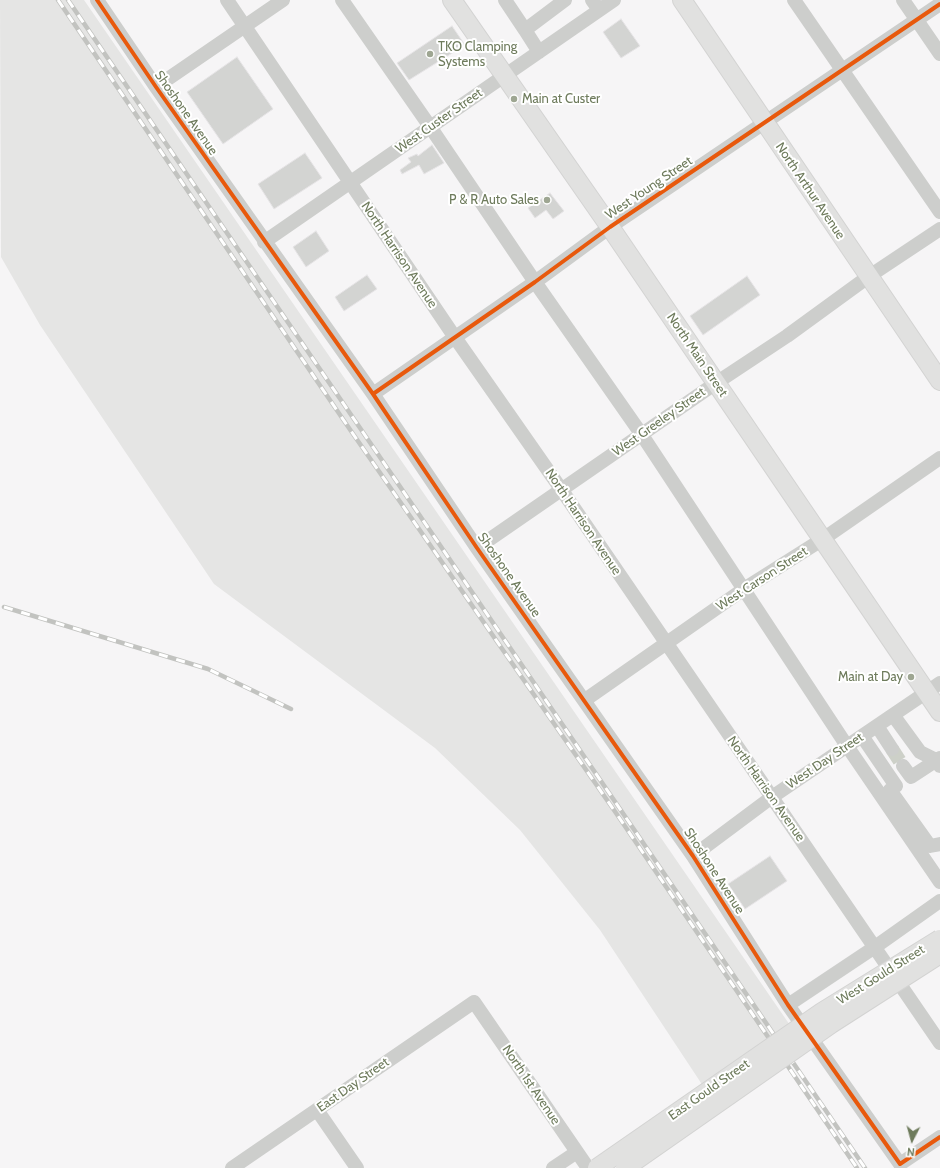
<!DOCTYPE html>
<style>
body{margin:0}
#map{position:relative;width:940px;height:1168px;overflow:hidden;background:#f6f5f6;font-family:Cabin,sans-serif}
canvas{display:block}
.north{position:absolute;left:892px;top:1120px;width:40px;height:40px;-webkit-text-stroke:3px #fff;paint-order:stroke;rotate:186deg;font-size:11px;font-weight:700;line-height:16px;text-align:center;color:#6e7b5c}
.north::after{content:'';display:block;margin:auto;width:14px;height:18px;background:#6e7b5c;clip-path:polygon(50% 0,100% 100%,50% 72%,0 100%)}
</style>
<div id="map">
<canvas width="940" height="1168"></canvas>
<div class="north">N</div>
</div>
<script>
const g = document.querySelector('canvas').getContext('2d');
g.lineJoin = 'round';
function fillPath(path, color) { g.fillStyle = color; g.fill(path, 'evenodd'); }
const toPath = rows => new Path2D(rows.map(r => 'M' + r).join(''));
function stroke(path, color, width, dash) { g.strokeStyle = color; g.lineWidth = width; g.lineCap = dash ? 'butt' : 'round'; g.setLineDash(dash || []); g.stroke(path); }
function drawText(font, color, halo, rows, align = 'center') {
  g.font = font + ' Cabin,sans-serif'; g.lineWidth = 4; g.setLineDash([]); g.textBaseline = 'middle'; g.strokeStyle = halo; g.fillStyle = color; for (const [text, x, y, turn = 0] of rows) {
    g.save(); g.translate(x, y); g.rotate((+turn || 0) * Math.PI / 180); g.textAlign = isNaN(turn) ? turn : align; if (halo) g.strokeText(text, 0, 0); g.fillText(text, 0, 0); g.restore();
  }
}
fillPath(toPath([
 [0,0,84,0,794,1031,707,1092,600,930,520,830,435,748,214,584,40,325,1,257]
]), '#e5e5e4');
const building = toPath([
 [621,19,640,46,621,58,603,32,621,19],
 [452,26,465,45,409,80,397,63,452,26],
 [237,57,273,109,223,144,187,92,237,57],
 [432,145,444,163,424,174,419,165,402,174,400,170,411,162,408,158,417,154,418,156,432,145],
 [305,153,322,178,274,209,258,184,305,153],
 [550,193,564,211,553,219,546,210,535,218,528,208,550,193],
 [316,231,329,251,306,267,293,247,316,231],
 [367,275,377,289,344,311,335,297,367,275],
 [747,276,760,295,703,335,690,316,747,276],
 [770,856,787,881,745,909,728,884,770,856]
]);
fillPath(building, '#d3d4d2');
stroke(building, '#e6e4e6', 1);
stroke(toPath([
 [892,749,903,766]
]), '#cdd0c8', 14, [14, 7]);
const major = toPath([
 [452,0,610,227,940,712],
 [682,0,940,381]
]);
stroke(major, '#d3d3d2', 20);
stroke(toPath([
 [97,0,156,87,373,394,477,548,693,856,788,1005,900,1164,940,1137],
 [227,0,454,336,561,489,940,1043],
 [342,0,431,128,535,282,642,435,847,746,940,882],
 [505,0,525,30,565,0],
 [592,0,599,10],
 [794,0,940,212],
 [903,0,940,54],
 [525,30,539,52],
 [156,87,283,0],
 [264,242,614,0],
 [373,394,535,282,610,227,940,4],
 [477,548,716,383,787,336,868,277,940,229],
 [585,700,744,589,823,539,940,458],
 [893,715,920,752,936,760,940,766],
 [877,726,892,749],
 [862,736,896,786],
 [903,766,911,777,940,758],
 [890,790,930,846,940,844],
 [693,856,772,797,940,683],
 [788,1005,875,947,940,901],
 [317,1110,357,1168],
 [232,1168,474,1002,588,1168],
 [553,1168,577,1152]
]), '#cdcecc', 14);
stroke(major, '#e1e1e0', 18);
const rail = toPath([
 [58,0,351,431,616,813,857,1168],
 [68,0,865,1168],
 [4,607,208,669,291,709]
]);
stroke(rail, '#c2c3c0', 4.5);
stroke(rail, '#fff', 3, [9]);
const majorBridge = toPath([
 [597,1168,822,1012,940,939],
 [625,1168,831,1024,940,954]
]);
stroke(majorBridge, '#d3d3d2', 20, []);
stroke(majorBridge, '#e1e1e0', 18);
stroke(toPath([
 [97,0,156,87,373,394,477,548,693,856,788,1005,900,1164,940,1137],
 [373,394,535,282,610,227,940,4]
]), '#e8590c', 4);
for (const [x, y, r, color] of [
 [430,54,4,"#9ea692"],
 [514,99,4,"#9ea692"],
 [547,200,4,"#9ea692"],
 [911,677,4,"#9ea692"]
]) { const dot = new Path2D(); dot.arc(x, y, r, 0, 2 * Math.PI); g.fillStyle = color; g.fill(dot); stroke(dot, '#fff', 1.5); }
drawText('13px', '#6e7b5c', '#fff', [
 ["TKO Clamping",438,47],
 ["Systems",438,62],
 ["Main at Custer",522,99],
 ["P & R Auto Sales",539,200,"right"],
 ["Main at Day",903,677,"right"]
], 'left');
drawText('13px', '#6e7b5c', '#fff', [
 ["Shoshone Avenue",186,113,55],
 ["West Custer Street",439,121,-35],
 ["West Young Street",649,188,-34],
 ["North Arthur Avenue",810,191,56],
 ["North Harrison Avenue",399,255,56],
 ["North Main Street",697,355,56],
 ["West Greeley Street",659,422,-35],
 ["North Harrison Avenue",583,522,56],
 ["Shoshone Avenue",509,575,55],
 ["West Carson Street",762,579,-33],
 ["West Day Street",825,761,-34],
 ["North Harrison Avenue",766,789,55],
 ["Shoshone Avenue",714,871,57],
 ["West Gould Street",881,975,-32],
 ["East Day Street",353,1085,-35],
 ["North 1st Avenue",531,1085,56],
 ["East Gould Street",709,1090,-35]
]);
</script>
